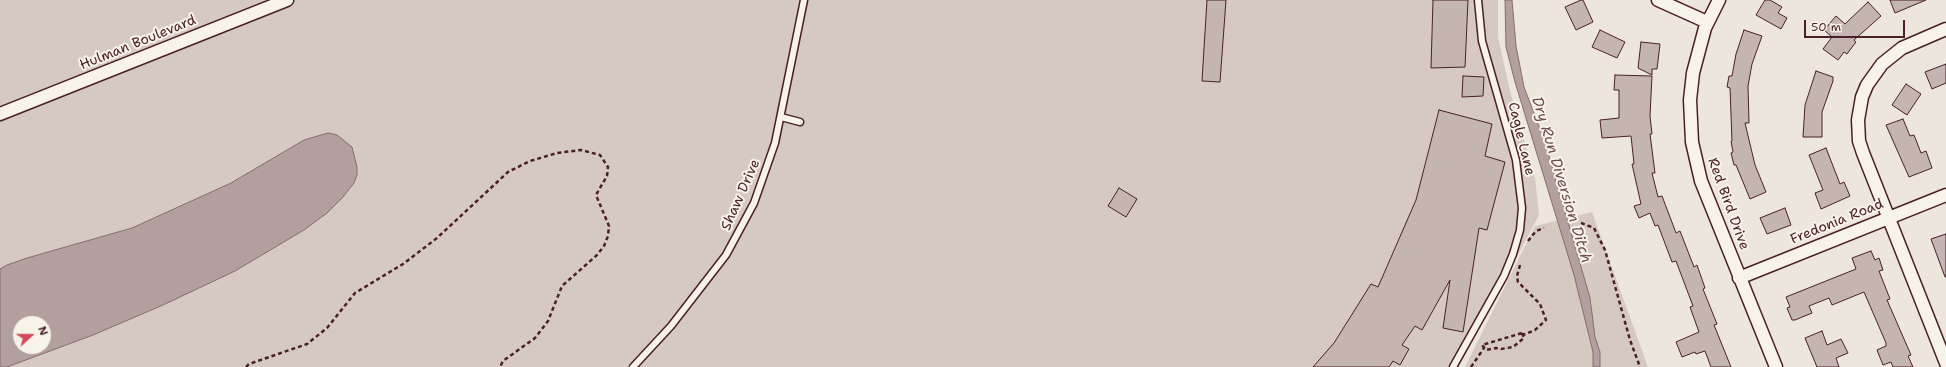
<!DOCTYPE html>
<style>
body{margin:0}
#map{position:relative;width:1946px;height:367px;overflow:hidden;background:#ece6dd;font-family:"Shantell Sans",sans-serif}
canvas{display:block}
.north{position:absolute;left:12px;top:315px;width:40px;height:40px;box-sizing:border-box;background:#f7f3e8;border:1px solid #b29e9c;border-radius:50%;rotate:69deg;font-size:11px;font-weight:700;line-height:16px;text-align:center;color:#4a1f2b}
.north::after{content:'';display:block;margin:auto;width:14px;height:18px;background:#d1495b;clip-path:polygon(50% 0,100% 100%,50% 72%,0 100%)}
.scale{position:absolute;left:1804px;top:20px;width:101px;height:18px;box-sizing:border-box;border:2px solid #4a1f2b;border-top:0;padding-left:5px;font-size:12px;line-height:14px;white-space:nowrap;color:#4a1f2b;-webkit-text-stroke:3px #f7f3e8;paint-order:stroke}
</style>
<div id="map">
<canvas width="1946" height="367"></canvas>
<div class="north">N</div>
<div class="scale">50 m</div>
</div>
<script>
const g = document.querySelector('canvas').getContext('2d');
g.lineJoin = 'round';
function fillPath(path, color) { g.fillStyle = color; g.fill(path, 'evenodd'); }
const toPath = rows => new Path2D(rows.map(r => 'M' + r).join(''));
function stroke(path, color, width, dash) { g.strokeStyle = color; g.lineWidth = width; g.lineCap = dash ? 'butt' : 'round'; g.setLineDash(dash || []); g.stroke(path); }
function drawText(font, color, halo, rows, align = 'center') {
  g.font = font + ' "Shantell Sans",sans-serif'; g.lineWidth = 4; g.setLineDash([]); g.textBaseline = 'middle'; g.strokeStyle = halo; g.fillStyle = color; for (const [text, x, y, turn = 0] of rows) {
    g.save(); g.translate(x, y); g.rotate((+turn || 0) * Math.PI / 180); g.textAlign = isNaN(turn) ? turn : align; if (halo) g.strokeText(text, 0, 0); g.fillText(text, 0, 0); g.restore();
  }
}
fillPath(toPath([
 [0,0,1498,0,1498,37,1510,91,1535,178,1539,215,1459,367,0,367],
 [20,323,44,323,44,347,20,347],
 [1592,212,1648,367,1465,367,1535,226]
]), '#d5c9c2');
const water = toPath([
 [1505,0,1512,0,1516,46,1524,87,1545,142,1590,298,1595,337,1600,352,1600,367,1593,367,1593,352,1574,275,1515,82,1506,47,1505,0],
 [328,133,337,135,352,147,357,167,357,175,354,183,343,197,327,213,304,230,235,271,163,305,93,335,7,367,0,367,0,269,7,265,27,258,132,228,231,183,304,140,328,133],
 [20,323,44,323,44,347,20,347,20,323]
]);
fillPath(water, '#b39f9d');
stroke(water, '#896c6f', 1);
const building = toPath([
 [1207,0,1226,0,1220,82,1202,81,1207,0],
 [1433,0,1468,0,1465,67,1431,68,1433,0],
 [1581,0,1583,0,1593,22,1576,30,1565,7,1581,0],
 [1765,0,1770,0,1782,7,1778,13,1787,18,1781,29,1756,15,1765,0],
 [1890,0,1926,0,1895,13,1890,0],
 [1868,2,1881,16,1854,40,1856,42,1847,54,1844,52,1838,60,1823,49,1832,37,1824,30,1836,16,1845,24,1868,2],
 [1600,30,1625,42,1617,58,1592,47,1600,30],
 [1744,30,1762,36,1752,64,1748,86,1749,123,1745,123,1755,165,1766,192,1750,199,1736,165,1734,165,1731,153,1733,152,1731,141,1732,141,1730,88,1727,87,1729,76,1732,76,1736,54,1744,30],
 [1641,42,1660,44,1657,69,1652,69,1652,75,1638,68,1641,42],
 [1946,64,1946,83,1932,89,1925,72,1946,64],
 [1816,71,1833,77,1833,81,1822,112,1822,137,1803,137,1805,105,1816,71],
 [1615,75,1652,76,1650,116,1652,134,1650,134,1655,173,1652,173,1658,197,1662,196,1676,233,1680,231,1694,267,1697,265,1705,288,1703,289,1717,324,1714,325,1731,367,1711,367,1705,351,1696,354,1695,352,1682,357,1676,342,1699,332,1690,307,1693,306,1676,261,1672,262,1658,225,1655,226,1650,213,1639,218,1634,206,1641,204,1632,164,1634,164,1631,136,1602,138,1600,120,1619,118,1619,90,1614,90,1615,75],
 [1463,76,1484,77,1483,96,1462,97,1463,76],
 [1906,84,1921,94,1907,115,1892,105,1906,84],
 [1439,110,1492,124,1485,156,1505,162,1487,230,1479,228,1463,332,1443,328,1450,280,1422,330,1415,326,1402,345,1409,349,1400,365,1393,361,1389,367,1313,367,1334,343,1371,284,1378,287,1416,200,1439,110],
 [1903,119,1910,136,1914,135,1921,153,1926,151,1932,168,1909,177,1886,125,1903,119],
 [1826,148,1840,184,1844,182,1850,196,1821,209,1815,193,1823,190,1809,155,1826,148],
 [1119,188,1137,199,1126,217,1108,206,1119,188],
 [1785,208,1791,225,1767,234,1760,218,1785,208],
 [1946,234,1946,277,1945,277,1931,239,1946,234],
 [1871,251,1875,260,1879,258,1883,270,1879,271,1890,299,1887,300,1911,355,1908,356,1913,367,1893,367,1891,362,1883,365,1877,350,1886,346,1886,343,1864,292,1832,305,1829,298,1809,306,1812,313,1795,320,1792,320,1787,308,1790,307,1786,297,1856,269,1852,258,1871,251],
 [1822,331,1827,345,1841,339,1848,353,1836,358,1839,367,1817,367,1805,338,1822,331]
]);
fillPath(building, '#c4b5b0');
stroke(building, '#4a1f2b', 1);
const service = toPath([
 [781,117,800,122],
 [633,367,671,326,726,255,754,203,775,143,804,0],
 [1453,367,1504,276,1513,254,1520,230,1522,208,1516,160,1482,41,1478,0]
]);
const minor = toPath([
 [1658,0,1707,22],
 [1719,0,1705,28,1693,73,1690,100,1692,142,1701,181,1776,367],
 [1946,29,1902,48,1882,64,1867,85,1862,97,1858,120,1859,141,1863,153,1946,363],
 [0,114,287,0],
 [1739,278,1946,195]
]);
stroke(service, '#4a1f2b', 9);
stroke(minor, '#4a1f2b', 15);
stroke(toPath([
 [1581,223,1594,228,1605,250,1630,340,1640,367],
 [1528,241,1536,231,1544,228],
 [1520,265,1517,276,1518,282,1540,304,1546,320,1535,330,1523,335],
 [1522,333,1524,338,1513,347,1501,349,1496,348,1486,350,1482,345,1522,333],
 [246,367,249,364,307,344,327,328,355,293,403,264,437,238,508,172,530,161,557,153,581,150,600,155,608,167,607,176,596,195,609,226,608,236,604,246,597,255,562,286,548,321,535,338,503,361,500,367],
 [1471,367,1484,348]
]), '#4a1f2b', 2.5, [4, 3]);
stroke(service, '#f7f3e8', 6);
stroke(minor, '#f7f3e8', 12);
drawText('14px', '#4a1f2b', '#f7f3e8', [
 ["Hulman Boulevard",138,43,-22],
 ["Cagle Lane",1521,139,76],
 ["Shaw Drive",741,195,-66],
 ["Red Bird Drive",1728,204,70],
 ["Fredonia Road",1837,222,-22]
]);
drawText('italic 15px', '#6f4c53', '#f7f3e8', [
 ["Dry Run Diversion Ditch",1561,180,73]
]);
</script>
